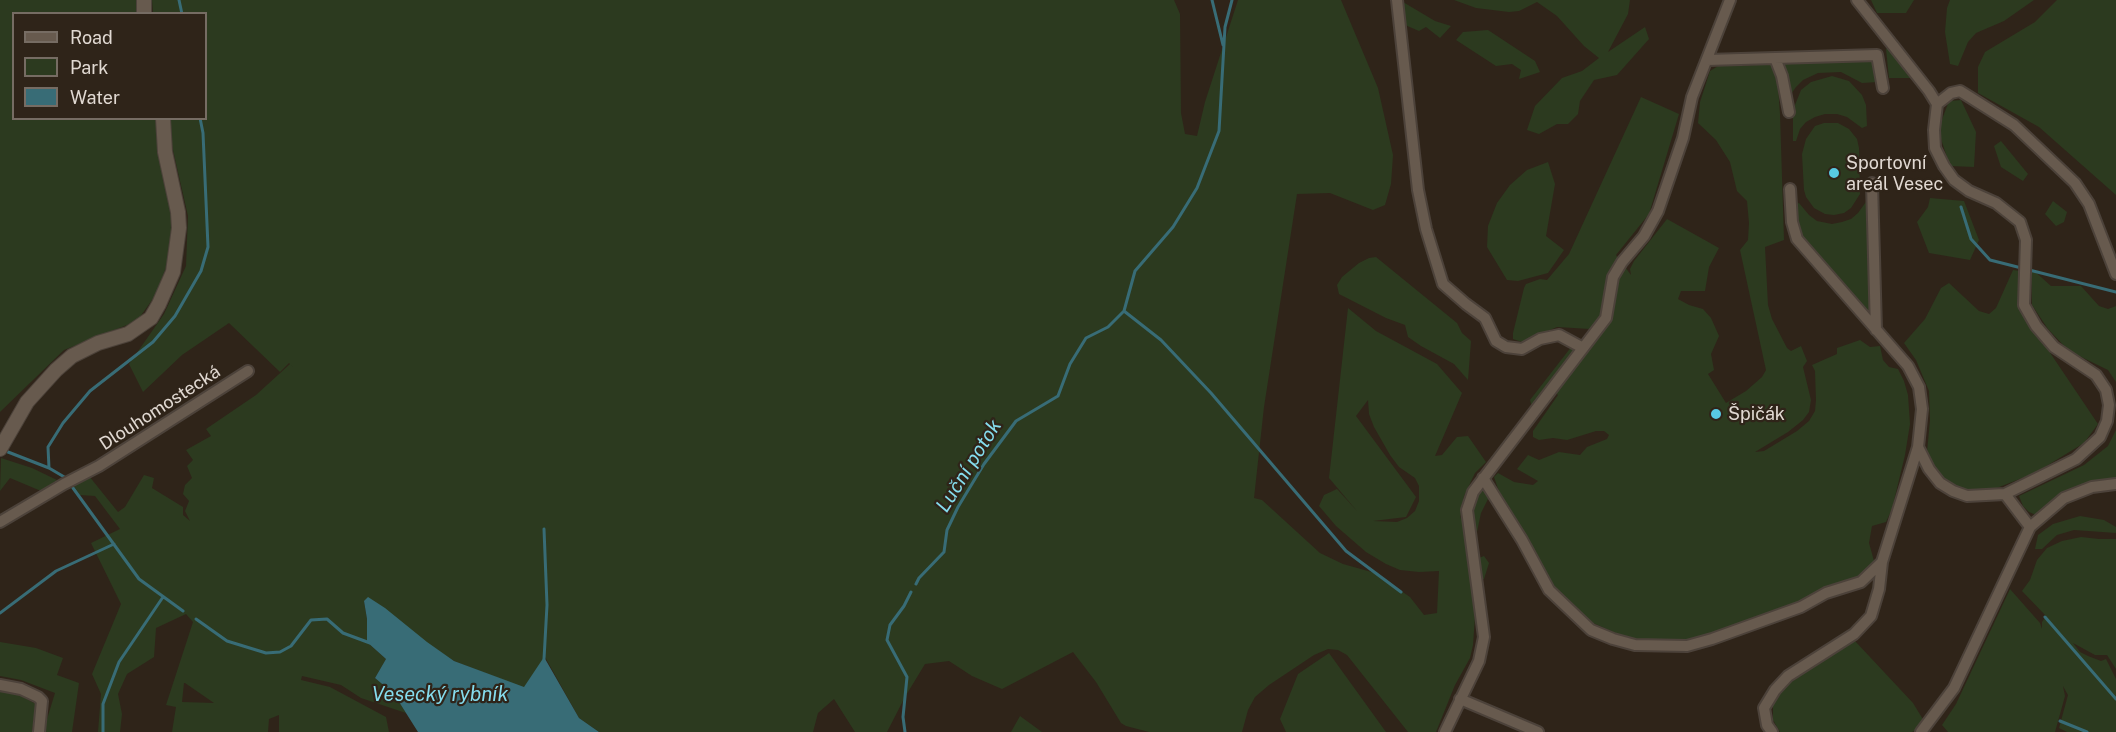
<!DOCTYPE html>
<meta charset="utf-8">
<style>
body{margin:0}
#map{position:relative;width:2116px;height:732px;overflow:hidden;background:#2f2419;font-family:"Public Sans",sans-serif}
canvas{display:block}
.legend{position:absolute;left:12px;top:12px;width:195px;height:108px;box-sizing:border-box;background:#2f2419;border:2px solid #766c63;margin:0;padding:8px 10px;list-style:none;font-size:18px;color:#e1d9d2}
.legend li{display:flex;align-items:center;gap:12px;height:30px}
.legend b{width:30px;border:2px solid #766c63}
</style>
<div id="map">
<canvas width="2116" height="732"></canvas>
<ul class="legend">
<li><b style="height:8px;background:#675a4e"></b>Road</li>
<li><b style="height:16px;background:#2c3a1f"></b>Park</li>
<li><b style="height:16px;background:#386c76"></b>Water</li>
</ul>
</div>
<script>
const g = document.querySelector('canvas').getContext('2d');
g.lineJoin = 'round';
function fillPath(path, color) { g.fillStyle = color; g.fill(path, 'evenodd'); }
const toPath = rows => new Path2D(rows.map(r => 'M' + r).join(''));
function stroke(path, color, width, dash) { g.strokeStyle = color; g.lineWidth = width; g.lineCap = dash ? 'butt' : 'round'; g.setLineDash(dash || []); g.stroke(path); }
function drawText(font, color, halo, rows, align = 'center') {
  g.font = font + ' "Public Sans",sans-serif'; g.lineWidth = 4.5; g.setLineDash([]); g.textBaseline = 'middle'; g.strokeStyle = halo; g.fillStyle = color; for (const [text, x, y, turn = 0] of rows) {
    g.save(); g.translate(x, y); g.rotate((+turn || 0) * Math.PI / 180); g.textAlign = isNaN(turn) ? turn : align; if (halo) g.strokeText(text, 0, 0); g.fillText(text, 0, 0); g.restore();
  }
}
fillPath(toPath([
 [0,0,138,0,139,13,14,14,14,118,158,119,172,209,172,237,167,265,155,296,137,321,64,350,0,412],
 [152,0,1174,0,1180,14,1181,113,1185,134,1197,136,1205,102,1238,0,1341,0,1378,88,1393,155,1391,184,1385,205,1373,210,1330,193,1297,194,1264,407,1254,498,1262,500,1320,553,1343,564,1375,573,1410,597,1424,615,1437,613,1439,571,1419,572,1400,570,1386,564,1366,552,1336,526,1319,506,1324,495,1337,489,1357,511,1329,478,1348,308,1376,331,1437,364,1462,393,1435,456,1442,455,1457,437,1468,436,1486,462,1475,473,1464,496,1460,519,1471,490,1482,487,1489,497,1481,513,1477,532,1468,550,1471,561,1484,556,1489,563,1484,579,1475,581,1469,571,1476,602,1473,645,1470,658,1455,685,1436,732,1408,732,1347,655,1338,650,1328,649,1314,655,1269,685,1255,697,1248,710,1242,732,1149,732,1126,726,1121,723,1096,682,1073,652,1002,689,972,676,949,661,925,664,905,697,887,732,855,732,834,699,818,713,813,732,599,732,579,718,545,657,524,688,454,661,364,601,367,619,367,642,386,659,375,678,394,694,406,713,361,698,341,685,302,676,301,680,330,687,386,717,389,732,279,732,279,715,269,719,268,732,172,732,176,707,166,705,193,622,186,614,156,628,154,657,127,674,118,694,122,714,120,732,98,732,101,694,92,674,121,604,91,543,120,529,95,496,80,495,71,482,89,476,118,512,125,507,144,475,154,478,152,488,183,507,183,515,190,521,185,511,189,501,183,494,185,485,192,478,187,466,193,460,186,450,211,436,206,429,256,395,290,364,293,367,289,363,280,372,229,323,182,355,143,392,129,364,164,314,186,266,188,216,170,137,171,119,206,118,206,14,153,13],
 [1368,400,1369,414,1374,427,1390,455,1399,467,1415,478,1419,486,1419,501,1415,511,1407,518,1397,522,1373,521,1406,517,1416,497,1356,416],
 [184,683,185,683,214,703,182,702],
 [1454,0,1630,0,1628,14,1608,52,1645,27,1649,39,1617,75,1594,80,1580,101,1578,114,1568,124,1557,124,1539,134,1527,130,1535,106,1562,78,1582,71,1599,58,1584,46,1557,16,1537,2,1519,11,1509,12,1476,8],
 [1871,0,1914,0,1906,13,1877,13],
 [1950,0,2034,0,2004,21,1976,33,1968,42,1958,66,1950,64,1945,32,1947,8],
 [2057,0,2116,0,2116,195,2039,127,1978,93,1978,67,1985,52,2035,22],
 [1403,2,1435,21,1451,26,1440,38,1426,27,1419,31,1405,25],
 [1488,30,1535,61,1540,72,1519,79,1521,70,1512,64,1496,66,1456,40,1463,32],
 [1892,46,1912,75,1911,78,1889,78,1886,49],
 [1875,60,1878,82,1862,83,1841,72,1818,73,1803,80,1796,87,1789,97,1781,63],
 [1723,63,1740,66,1770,64,1777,71,1780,114,1784,240,1765,247,1768,305,1772,319,1787,348,1791,351,1801,346,1807,361,1803,367,1811,400,1809,412,1803,420,1788,432,1755,452,1764,451,1797,431,1809,421,1815,411,1816,400,1815,371,1812,365,1837,354,1837,348,1860,340,1870,347,1880,346,1883,360,1889,367,1898,369,1904,381,1908,395,1910,424,1905,455,1892,509,1886,522,1872,526,1869,543,1874,561,1859,579,1748,625,1687,641,1643,641,1618,634,1593,623,1563,598,1546,576,1503,503,1494,477,1498,473,1514,482,1533,485,1538,481,1517,469,1528,455,1539,460,1559,452,1580,455,1587,447,1607,439,1609,435,1604,431,1596,431,1567,440,1553,438,1539,440,1533,437,1533,431,1558,395,1548,385,1532,407,1530,400,1572,346,1584,352,1598,321,1590,329,1557,327,1522,342,1513,339,1513,333,1524,288,1526,284,1540,279,1547,280,1569,254,1641,97,1679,114,1649,214,1616,255,1631,275,1630,269,1634,261,1667,219,1719,248,1709,267,1705,291,1681,291,1678,299,1689,305,1703,309,1711,318,1719,336,1711,354,1714,370,1708,374,1726,403,1746,391,1762,377,1766,370,1740,250,1748,240,1749,223,1747,201,1737,191,1730,162,1716,140,1698,123,1700,102,1710,71],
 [1832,76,1849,81,1862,95,1866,105,1867,126,1862,128,1847,117,1837,114,1825,114,1815,117,1806,122,1800,129,1796,141,1793,141,1793,110,1801,90,1811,82],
 [1961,100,1976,132,1974,167,1950,166,1938,130,1949,101],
 [1824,123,1838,123,1849,129,1857,139,1859,148,1860,194,1851,208,1844,213,1834,215,1825,214,1814,208,1806,197,1804,190,1802,154,1806,139,1815,126],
 [2001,141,2028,174,2023,181,2001,167,1994,146],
 [1548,162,1555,184,1546,236,1564,250,1548,273,1518,281,1507,280,1487,247,1488,226,1497,203,1510,185,1527,170],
 [1930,198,1964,201,1979,240,1970,260,1929,253,1917,222,1928,207],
 [1868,199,1872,313,1866,312,1805,242,1798,227,1795,204,1799,203,1809,215,1817,221,1832,224,1842,222,1851,219,1858,213],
 [2053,201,2067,212,2064,222,2056,226,2045,214],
 [1376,257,1457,323,1462,333,1471,341,1468,380,1454,364,1421,346,1408,337,1405,325,1386,318,1339,294,1337,285,1342,277,1359,263,1369,258],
 [2031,268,2051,286,2081,286,2099,306,2108,309,2116,306,2116,382,2108,370,2069,351,2048,329,2032,305],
 [2013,270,2021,271,2024,314,2098,424,2084,443,2035,473,1989,491,1963,490,1942,479,1931,462,1927,452,1930,420,1929,391,1916,360,1904,343,1925,319,1941,288,1949,283,1979,311,1989,314,1996,308],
 [2116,430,2116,479,2099,481,2072,489,2036,515,2029,512,2023,506,2019,496,2084,465,2108,446],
 [1,458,32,468,57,480,41,491,10,478,0,491],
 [2080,516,2104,520,2116,527,2116,533,2074,530,2057,535,2042,549,2035,549,2038,535,2053,524],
 [2081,537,2099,539,2116,539,2116,669,2107,655,2095,655,2073,643,2080,652,2088,656,2101,661,2106,659,2116,679,2116,732,2067,732,2059,728,2068,695,2063,686,2065,696,2055,732,1948,732,1942,725,1956,704,2010,589,2040,623,2042,629,2042,622,2046,616,2022,591,2030,580,2037,560,2047,548,2062,541],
 [1855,641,1913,703,1924,721,1923,727,1912,732,1780,732,1773,720,1773,704,1786,686,1819,662],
 [0,642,36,648,63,658,57,675,79,683,72,732,43,732,55,693,21,680,0,676],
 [1329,653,1386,732,1286,732,1280,719,1298,674],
 [0,691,19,695,36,704,32,732,0,732],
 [1020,716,1042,732,1011,732]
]), '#2c3a1f');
fillPath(toPath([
 [368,597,385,608,427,642,454,661,524,687,544,657,579,718,599,732,418,732,394,694,375,678,386,659,367,642,367,619,364,601]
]), '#386c76');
stroke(toPath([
 [179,0,182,14],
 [1212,0,1223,45],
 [1961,207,1971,239,1990,260,2116,292],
 [1124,311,1161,340,1211,393,1346,551,1401,592],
 [8,452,49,468,66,478],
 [49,468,48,447,63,423,90,391,153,342,175,316,201,271,208,247,203,133,200,118],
 [73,488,139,579,183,611],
 [544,529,547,605,544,659],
 [916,584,919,578,944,552,947,530,958,507,984,464,1016,421,1058,396,1070,364,1086,338,1108,327,1124,311,1135,271,1173,227,1197,188,1219,131,1225,27,1232,0],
 [0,613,56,571,114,544],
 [2045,617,2116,699],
 [196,619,227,641,266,653,280,652,291,646,311,620,327,619,343,633,370,643],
 [2060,721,2087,732],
 [103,732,103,704,119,662,163,597],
 [905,732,903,717,907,677,887,640,890,625,904,606,911,592]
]), '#386c76', 3);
const minor = toPath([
 [1397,0,1418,190,1426,229,1443,284,1466,304,1485,318,1496,341,1506,347,1522,349,1540,339,1559,335,1583,348],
 [1857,0,1929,91,1937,104,1934,130,1935,148,1944,166,1954,180,1969,191,1996,203,2020,222,2026,240,2024,305,2036,326,2054,347,2096,375,2106,390,2109,405,2107,421,2100,437,2076,459,2005,494,1967,496,1953,491,1940,483,1929,469,1918,447],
 [1775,58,1782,76,1789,112],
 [1707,60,1877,55,1883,88],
 [1937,104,1951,93,1960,91,1968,96,2014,125,2075,183,2089,204,2116,274],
 [1872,183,1876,330],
 [1483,478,1522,540,1549,590,1591,630,1613,639,1635,645,1687,646,1712,639,1801,607,1826,593,1861,582,1882,562],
 [2005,494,2030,527],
 [0,522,64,484,99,466,248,371],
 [0,685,21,689,38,697,42,701,39,732],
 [1460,699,1538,732],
 [1445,732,1479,661,1484,637,1467,510,1473,492,1606,318,1613,277,1622,262,1644,236,1658,211,1683,138,1692,97,1730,0],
 [1772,732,1767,725,1764,708,1775,690,1788,676,1854,634,1871,616,1879,589,1882,562,1918,447,1922,409,1919,387,1908,366,1797,239,1792,222,1790,189],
 [1921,732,1954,688,2030,527,2064,498,2092,487,2116,484]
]);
const tertiary = toPath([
 [144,0,144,14],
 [0,449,27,402,56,370,72,356,98,343,128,334,151,318,159,304,173,272,179,228,178,212,165,152,163,118]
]);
stroke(minor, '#4c423a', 14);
stroke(tertiary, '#4c423a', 16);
stroke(minor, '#675a4e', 10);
stroke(tertiary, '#675a4e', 14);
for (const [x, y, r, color] of [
 [1834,173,6,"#58c9e3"],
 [1716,414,6,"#58c9e3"]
]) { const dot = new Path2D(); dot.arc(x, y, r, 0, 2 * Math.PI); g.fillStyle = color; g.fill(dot); stroke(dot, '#2f2419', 2); }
drawText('18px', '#e1d9d2', '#2f2419', [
 ["Sportovní",1846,163],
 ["areál Vesec",1846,184],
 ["Špičák",1728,414]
], 'left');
drawText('18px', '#e1d9d2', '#2f2419', [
 ["Dlouhomostecká",160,408,-33]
]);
drawText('italic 20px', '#85dced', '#2f2419', [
 ["Luční potok",969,466,-58],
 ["Vesecký rybník",440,695]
]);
</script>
